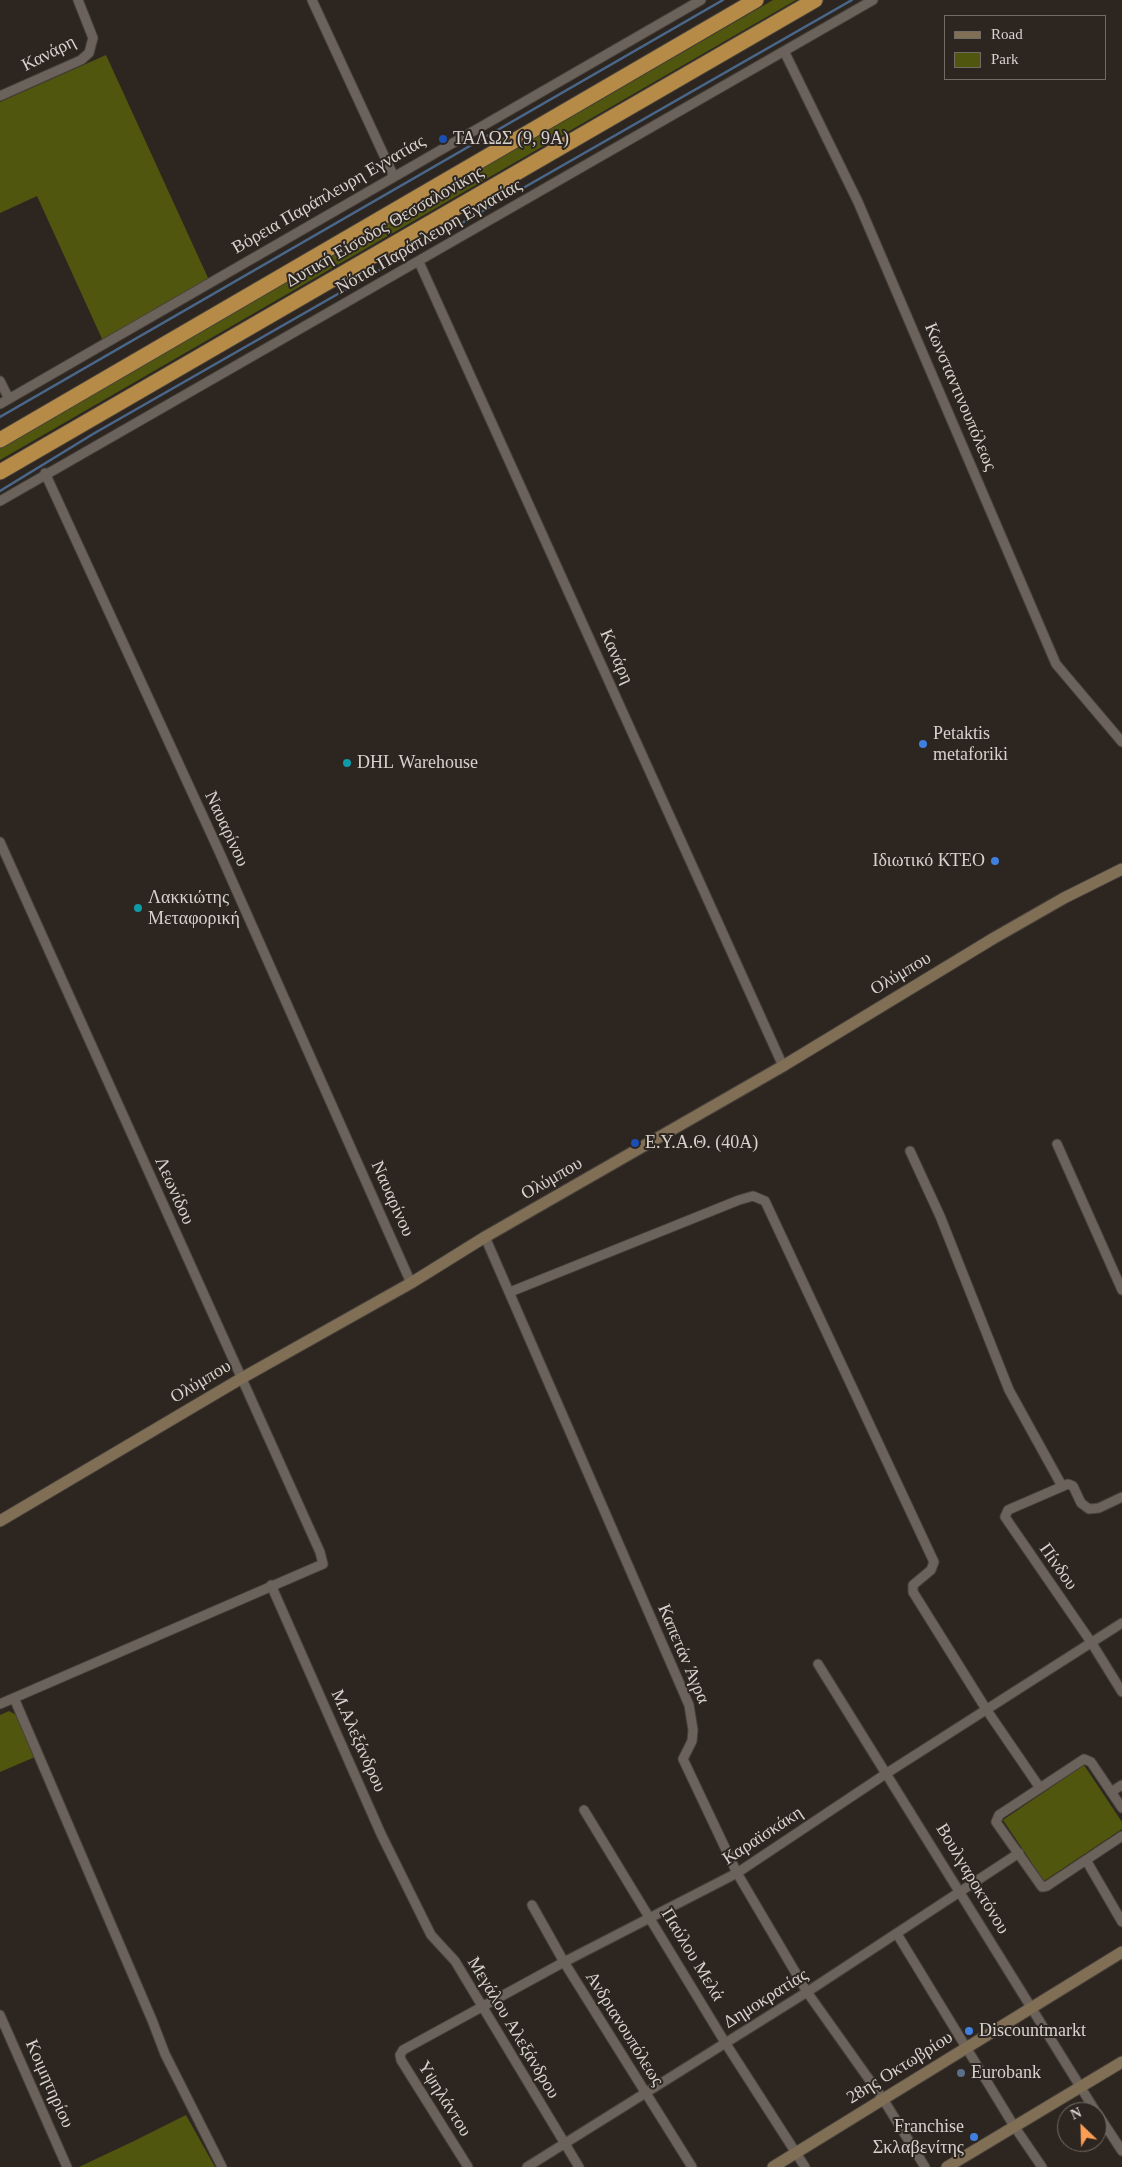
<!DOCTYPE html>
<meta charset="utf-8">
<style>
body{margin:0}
#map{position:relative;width:1122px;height:2167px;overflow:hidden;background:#2d2620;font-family:Georgia,serif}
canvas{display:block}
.legend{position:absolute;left:944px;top:15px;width:162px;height:65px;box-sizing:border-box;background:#2d2620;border:1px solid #716b65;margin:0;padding:6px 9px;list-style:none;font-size:15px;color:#d6d2cd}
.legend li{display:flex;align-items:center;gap:10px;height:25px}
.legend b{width:25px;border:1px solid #716b65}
.north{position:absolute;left:1057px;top:2102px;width:50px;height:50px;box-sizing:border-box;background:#2d2620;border:1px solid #716b65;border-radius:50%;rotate:336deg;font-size:14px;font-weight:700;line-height:20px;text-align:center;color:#d6d2cd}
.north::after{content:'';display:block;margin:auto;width:18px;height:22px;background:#fc9d54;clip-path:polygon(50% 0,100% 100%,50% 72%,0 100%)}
</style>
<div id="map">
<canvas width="1122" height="2167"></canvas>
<ul class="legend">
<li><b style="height:6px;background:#816f55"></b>Road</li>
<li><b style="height:14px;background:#50560e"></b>Park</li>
</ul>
<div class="north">N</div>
</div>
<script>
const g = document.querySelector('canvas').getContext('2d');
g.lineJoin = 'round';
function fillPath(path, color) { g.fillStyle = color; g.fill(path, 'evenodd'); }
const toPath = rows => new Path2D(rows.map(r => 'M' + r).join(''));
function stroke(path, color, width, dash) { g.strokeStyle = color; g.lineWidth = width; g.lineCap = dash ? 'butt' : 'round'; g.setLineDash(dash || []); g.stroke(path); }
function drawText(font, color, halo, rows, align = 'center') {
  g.font = font + ' Georgia,serif'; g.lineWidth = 4; g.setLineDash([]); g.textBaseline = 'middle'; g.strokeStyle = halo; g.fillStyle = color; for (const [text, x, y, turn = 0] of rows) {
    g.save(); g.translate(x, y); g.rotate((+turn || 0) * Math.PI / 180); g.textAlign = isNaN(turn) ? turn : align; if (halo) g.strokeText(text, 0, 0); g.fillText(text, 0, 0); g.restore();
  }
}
fillPath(toPath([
 [773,0,796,0,0,460,0,448],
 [106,55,209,280,103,341,37,196,0,213,0,102],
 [9,1711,18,1716,35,1757,0,1772,0,1715],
 [1084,1765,1122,1822,1122,1829,1044,1881,1003,1820],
 [186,2115,215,2167,79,2167,134,2141]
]), '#50560e');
stroke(toPath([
 [0,417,723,0],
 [0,491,93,434,852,0]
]), '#49678a', 2.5);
const street = toPath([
 [312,0,394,177],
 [785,53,858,202,1056,664,1122,742],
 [0,96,81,60,89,53,93,38,78,0],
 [419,262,783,1066],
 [0,381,9,399],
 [0,404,701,0],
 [45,473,218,849,411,1283],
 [0,501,873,0],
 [0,842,320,1552,323,1564,0,1704],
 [1057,1144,1122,1290],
 [910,1151,940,1216,1009,1390,1062,1486],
 [485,1237,689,1705,693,1730,692,1741,683,1759,737,1873,807,1992,883,2099,925,2167],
 [510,1292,739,1200,753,1196,765,1201,934,1562,931,1570,913,1585,913,1592,986,1709,1040,1788],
 [1122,1497,1099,1508,1089,1509,1081,1503,1073,1486,1068,1484,1008,1510,1005,1517,1091,1642,1122,1692],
 [271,1585,381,1834,431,1935,455,1961,579,2167],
 [818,1664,1096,2112],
 [14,1698,152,2020,165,2054,222,2167],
 [1111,1792,1122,1785],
 [1122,1808,1091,1762,1084,1759,999,1815,996,1822,1042,1887,1047,1886,1122,1836],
 [584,1810,726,2044,805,2167],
 [1086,1860,1122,1922],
 [532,1905,564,1962,692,2167],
 [897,1934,1014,2126,1042,2167],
 [0,2015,67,2167],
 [1097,2113,1122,2151],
 [468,2167,401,2060,400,2055,403,2050,564,1962,737,1873,887,1773,1122,1623],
 [527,2167,807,1992,1019,1853]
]);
const secondary = toPath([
 [0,1521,242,1378,411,1283,485,1237,783,1066,994,938,1064,898,1122,869],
 [773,2167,1122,1952],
 [947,2167,1122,2062]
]);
const highway = toPath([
 [0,440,756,0],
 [0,472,815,0]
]);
stroke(street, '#47423c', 11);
stroke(secondary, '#47423c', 13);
stroke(highway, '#47423c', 17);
stroke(street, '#6b635b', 9);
stroke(secondary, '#816f55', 11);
stroke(highway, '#b58b47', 15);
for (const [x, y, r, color] of [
 [443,139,5,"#1a4fb4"],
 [923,744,5,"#3f7fe0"],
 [347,763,5,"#0f9aa8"],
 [995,861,5,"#3f7fe0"],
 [138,908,5,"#0f9aa8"],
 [635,1143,5,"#1a4fb4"],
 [969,2031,5,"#3f7fe0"],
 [961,2073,5,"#5c6f8a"],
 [974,2137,5,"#3f7fe0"]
]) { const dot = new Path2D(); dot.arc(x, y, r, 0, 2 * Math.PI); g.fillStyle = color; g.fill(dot); stroke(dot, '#2d2620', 2); }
drawText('18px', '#d6d2cd', '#2d2620', [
 ["Κανάρη",49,54,-27],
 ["Βόρεια Παράπλευρη Εγνατίας",329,195,-30],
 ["Δυτική Είσοδος Θεσσαλονίκης",385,227,-30],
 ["Νότια Παράπλευρη Εγνατίας",429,237,-30],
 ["Κωνσταντινουπόλεως",960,397,67],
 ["Κανάρη",616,657,66],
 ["Ναυαρίνου",226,829,65],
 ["Ολύμπου",901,974,-31],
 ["Ολύμπου",552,1179,-30],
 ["Λεωνίδου",174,1191,66],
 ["Ναυαρίνου",392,1199,66],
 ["Ολύμπου",201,1382,-31],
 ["Πίνδου",1058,1567,55],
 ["Καπετάν Άγρα",683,1654,67],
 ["Μ.Αλεξάνδρου",358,1741,66],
 ["Καραϊσκάκη",763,1836,-33],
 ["Βουλγαροκτόνου",972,1879,59],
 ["Παύλου Μελά",692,1955,59],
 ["Δημοκρατίας",766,1999,-32],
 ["Μεγάλου Αλεξάνδρου",513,2028,59],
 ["Ανδριανουπόλεως",624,2029,58],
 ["28ης Οκτωβρίου",900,2068,-32],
 ["Κοιμητηρίου",49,2084,66],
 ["Υψηλάντου",444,2099,58]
]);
drawText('18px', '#d6d2cd', '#2d2620', [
 ["ΤΑΛΩΣ (9, 9Α)",453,139],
 ["Petaktis",933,734],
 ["metaforiki",933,755],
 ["DHL Warehouse",357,763],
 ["Ιδιωτικό ΚΤΕΟ",985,861,"right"],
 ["Λακκιώτης",148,898],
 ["Μεταφορική",148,919],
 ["Ε.Υ.Α.Θ. (40Α)",645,1143],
 ["Discountmarkt",979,2031],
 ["Eurobank",971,2073],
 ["Franchise",964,2127,"right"],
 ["Σκλαβενίτης",964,2148,"right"]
], 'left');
</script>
